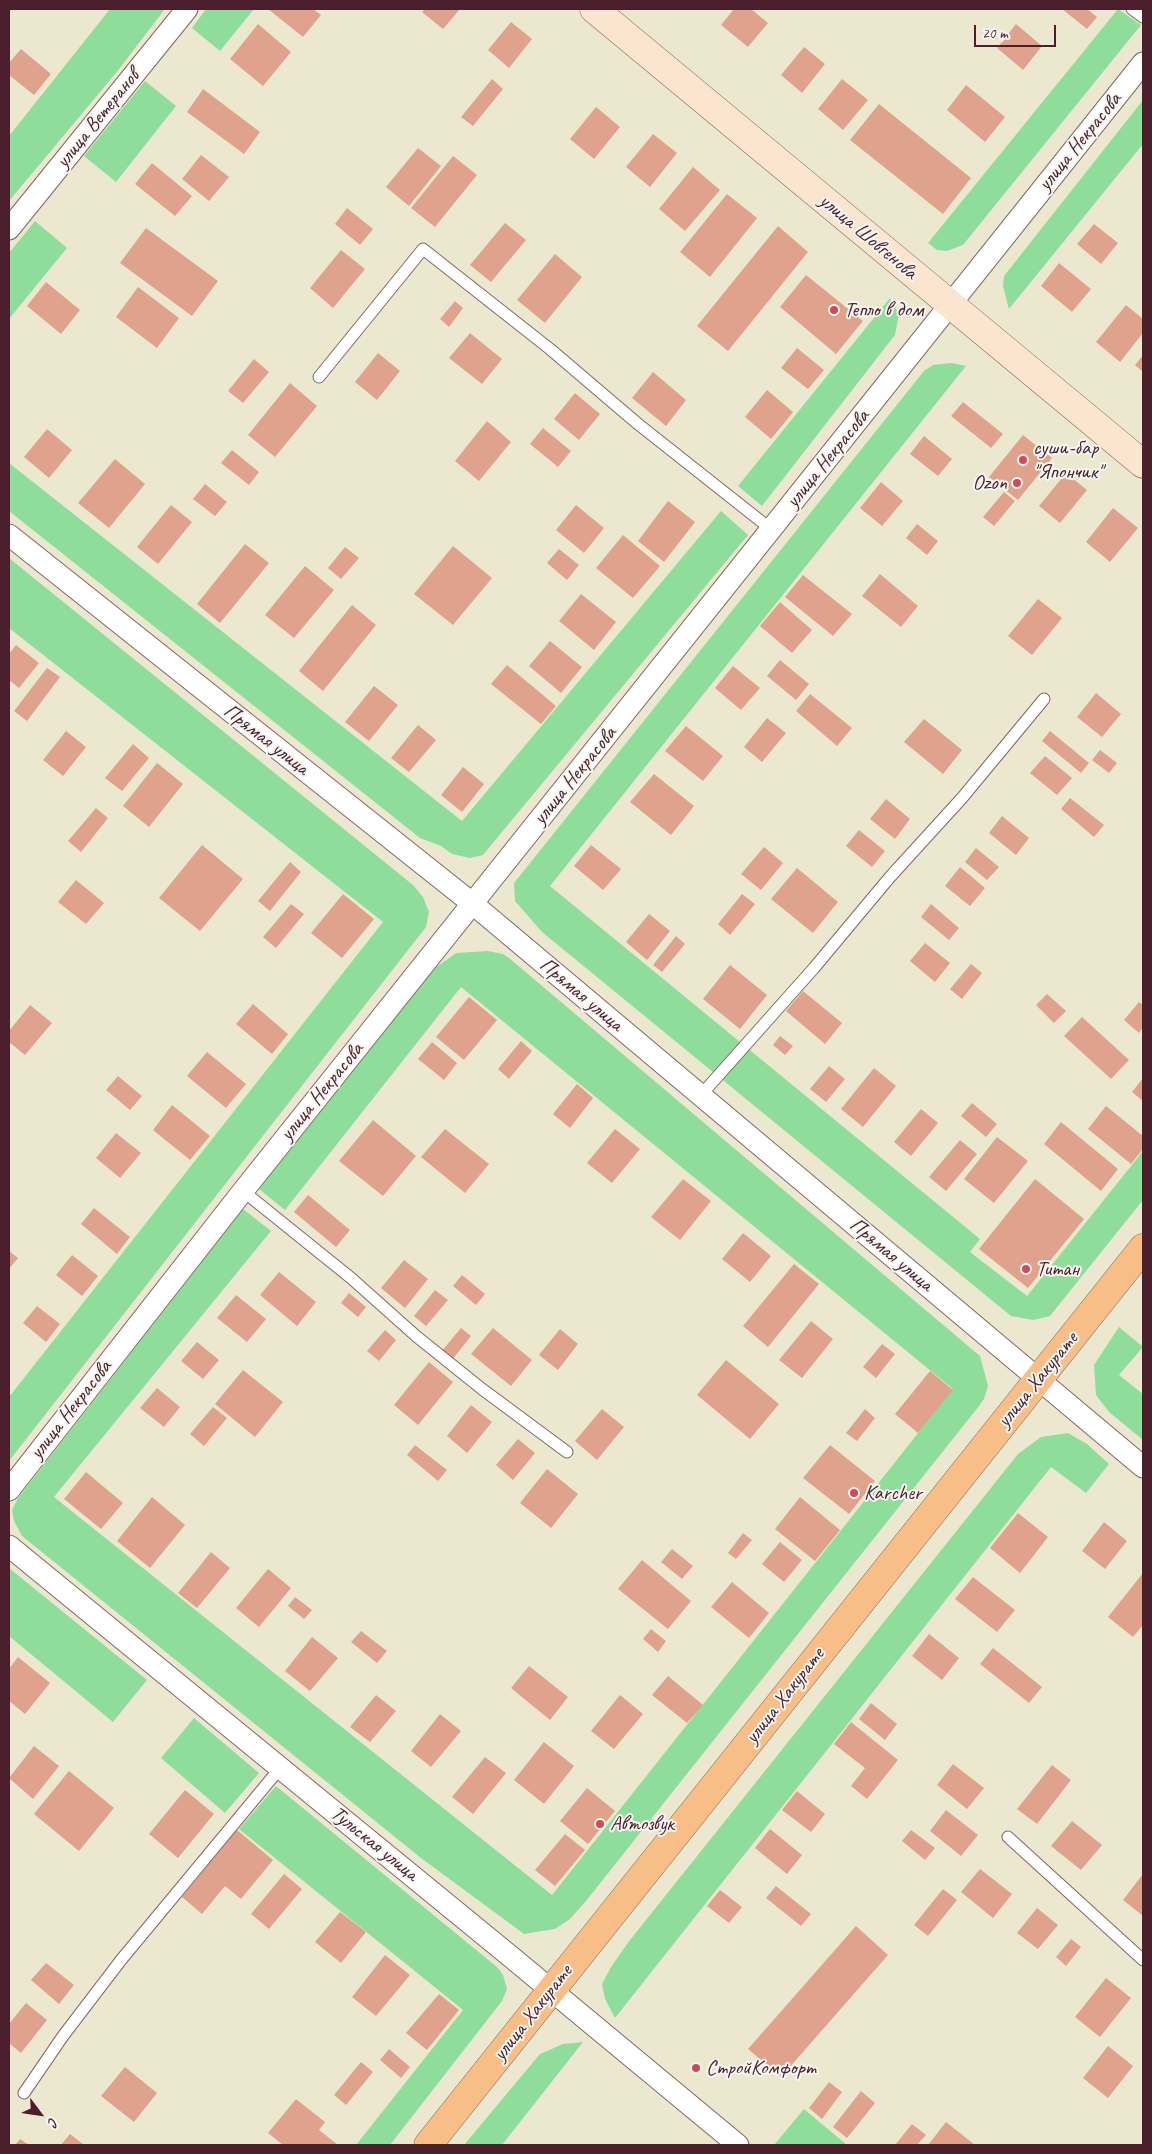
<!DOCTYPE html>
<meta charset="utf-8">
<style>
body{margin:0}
#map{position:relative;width:1152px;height:2154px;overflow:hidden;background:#ece8cf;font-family:Caveat,sans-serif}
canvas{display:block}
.frame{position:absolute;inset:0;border:10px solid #4a1f2b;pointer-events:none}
.north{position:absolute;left:15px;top:2089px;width:50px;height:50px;-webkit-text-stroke:4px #f6f6f2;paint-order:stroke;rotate:121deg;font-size:14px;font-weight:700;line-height:20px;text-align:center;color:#4a1f2b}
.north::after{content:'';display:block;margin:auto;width:18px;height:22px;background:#4a1f2b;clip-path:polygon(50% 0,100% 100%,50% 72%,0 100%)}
.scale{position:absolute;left:974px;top:25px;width:82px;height:22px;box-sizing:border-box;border:2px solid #4a1f2b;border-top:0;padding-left:6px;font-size:15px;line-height:18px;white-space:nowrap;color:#4a1f2b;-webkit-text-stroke:4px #f6f6f2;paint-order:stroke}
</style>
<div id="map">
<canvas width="1152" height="2154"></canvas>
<div class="frame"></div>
<div class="north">С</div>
<div class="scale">20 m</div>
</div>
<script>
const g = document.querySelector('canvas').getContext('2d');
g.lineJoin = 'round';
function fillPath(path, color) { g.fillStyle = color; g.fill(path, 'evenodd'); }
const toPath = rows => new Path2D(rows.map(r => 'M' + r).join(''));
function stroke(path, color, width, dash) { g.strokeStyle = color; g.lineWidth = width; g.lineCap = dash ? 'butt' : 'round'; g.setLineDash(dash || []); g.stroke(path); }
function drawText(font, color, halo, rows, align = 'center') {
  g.font = font + ' Caveat,sans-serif'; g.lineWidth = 4; g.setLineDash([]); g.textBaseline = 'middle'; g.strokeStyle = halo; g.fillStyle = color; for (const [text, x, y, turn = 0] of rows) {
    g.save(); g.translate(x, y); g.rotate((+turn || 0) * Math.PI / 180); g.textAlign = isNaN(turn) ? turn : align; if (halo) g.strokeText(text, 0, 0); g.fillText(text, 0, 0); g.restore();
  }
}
fillPath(toPath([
 [110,9,165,9,116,73,9,201,9,136],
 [206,9,254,9,220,51,192,28],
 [1118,9,1141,25,963,245,947,251,937,250,928,243],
 [145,81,176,106,116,182,84,156],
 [1143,100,1143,144,1009,309,1003,286,1004,276],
 [35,221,67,248,9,319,9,253],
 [890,298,899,314,895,335,762,506,738,486],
 [952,363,966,366,550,886,980,1239,970,1252,1027,1296,1143,1151,1143,1200,1050,1316,1033,1320,1011,1316,542,932,515,901,514,883,924,371,933,365],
 [9,463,462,821,721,511,748,535,483,855,470,858,452,854,441,846,420,838,9,511],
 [9,558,413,885,423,897,429,912,426,927,9,1461,9,1397,383,922,9,628],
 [488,951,503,954,509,958,980,1356,988,1386,984,1399,979,1406,586,1901,570,1919,555,1929,524,1934,421,1858,22,1536,14,1521,12,1510,18,1498,243,1209,271,1231,54,1497,552,1895,953,1389,461,987,285,1210,259,1189,435,968,456,953],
 [1119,1327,1143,1347,1119,1375,1143,1394,1143,1440,1109,1412,1096,1395,1094,1365],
 [1068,1433,1087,1444,1109,1464,1086,1493,1051,1467,615,2018,605,1999,602,1984,611,1967,630,1940,1018,1454,1041,1437],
 [9,1568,147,1680,113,1722,9,1636],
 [194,1718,259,1773,225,1813,161,1758],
 [276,1786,497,1967,503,1975,507,1989,502,2001,390,2145,356,2145,463,2010,239,1829],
 [583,2042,502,2145,464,2145,540,2054,563,2044],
 [804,2109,847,2145,774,2145]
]), '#8fdd9b');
fillPath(toPath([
 [268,9,313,9,321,15,303,37],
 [425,9,460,9,443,29,422,12],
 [734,9,751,9,768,23,748,47,721,25],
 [1062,9,1087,9,1097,17,1087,29],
 [511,22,532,39,509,68,488,50],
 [258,24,291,52,263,86,230,59],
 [1016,24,1042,46,1023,70,997,48],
 [804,47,825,64,802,93,781,75],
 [21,49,51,74,34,95,9,75,9,63],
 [492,79,503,89,473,126,461,117],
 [842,79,868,100,843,130,818,109],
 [966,85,1005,117,985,142,947,110],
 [203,89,260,132,244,154,187,112],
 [879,104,971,178,943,214,850,140],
 [596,107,620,127,594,159,570,139],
 [653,134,677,153,650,187,626,167],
 [418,148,441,166,409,206,386,187],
 [201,155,229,177,209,201,182,179],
 [453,156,477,175,435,227,411,208],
 [152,163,192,196,175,216,135,184],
 [693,167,720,190,685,231,659,209],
 [727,194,757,218,710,277,680,252],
 [347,208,373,229,360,245,335,224],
 [505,223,526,240,491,282,470,265],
 [1094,224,1118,243,1101,264,1077,244],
 [778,226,808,252,728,351,697,326],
 [146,228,218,281,192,316,120,263],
 [341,250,365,269,333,308,310,288],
 [555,254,582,277,545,323,517,300],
 [1059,263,1091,289,1072,312,1041,286],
 [806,275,863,321,836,354,780,307],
 [46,282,80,310,61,334,27,306],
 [138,287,179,318,157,348,116,317],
 [455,301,463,308,449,327,440,319],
 [1126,305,1143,319,1143,333,1120,362,1096,342],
 [470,333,502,359,482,384,449,358],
 [797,348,824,370,808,389,781,368],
 [378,353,400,371,377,400,355,382],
 [1143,355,1143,372,1135,365],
 [254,359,269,372,243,403,228,391],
 [653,372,686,400,666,426,632,398],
 [290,383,317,406,275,457,248,435],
 [767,390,793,412,771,439,745,417],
 [575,393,600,414,579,440,554,419],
 [963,402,1003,434,991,448,951,416],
 [487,421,511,442,479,481,455,461],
 [543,428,571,451,558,467,530,444],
 [47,429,72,450,49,478,24,457],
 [1023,435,1052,458,1018,500,989,477],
 [924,436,952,459,938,476,910,454],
 [232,450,259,472,249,485,221,463],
 [115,459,145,484,109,528,78,503],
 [1066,473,1087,490,1060,523,1039,506],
 [881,482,903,501,882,526,860,508],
 [205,484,227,502,215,516,193,499],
 [1004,492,1015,501,994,526,983,517],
 [668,501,695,522,664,562,638,541],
 [171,505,192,522,158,564,137,547],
 [576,505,604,528,584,553,556,530],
 [1113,508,1138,528,1110,562,1086,542],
 [917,524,938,541,927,555,906,538],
 [623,535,660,566,633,598,596,568],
 [245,544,269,563,220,623,197,604],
 [453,546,492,578,453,625,414,594],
 [345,547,359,558,341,579,328,568],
 [559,549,579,565,567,580,547,563],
 [305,566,334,590,294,638,265,615],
 [880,574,918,606,901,627,862,596],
 [803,575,852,614,833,636,785,597],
 [581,594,616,622,594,650,559,621],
 [1038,599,1062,618,1032,655,1008,636],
 [780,602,812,630,792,653,760,626],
 [352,605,376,625,323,691,299,671],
 [550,641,582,667,561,693,529,666],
 [16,645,39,663,19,688,9,680,9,654],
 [780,660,809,684,796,700,767,676],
 [507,665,556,706,541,724,491,684],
 [733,666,760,688,741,710,715,688],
 [47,668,60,677,27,721,14,711],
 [374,686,398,705,369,741,345,722],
 [1096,693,1121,714,1102,737,1077,717],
 [810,694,852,728,837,746,796,711],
 [767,718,786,733,762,762,744,747],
 [924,719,962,750,943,774,904,742],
 [418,725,436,740,409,772,391,758],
 [686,726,723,756,703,781,665,751],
 [66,731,86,747,63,776,43,760],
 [1050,731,1089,763,1081,773,1042,741],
 [133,744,149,758,122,791,105,778],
 [1100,750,1117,763,1109,773,1092,760],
 [1045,756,1072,778,1057,795,1030,773],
 [157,763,183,784,149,827,123,806],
 [463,767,484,784,462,812,441,795],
 [654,774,694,806,671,835,630,802],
 [1070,798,1104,825,1094,837,1061,809],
 [886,799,910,819,895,839,870,819],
 [96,808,108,818,81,852,68,841],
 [1002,816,1029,838,1016,855,989,833],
 [859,830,885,851,872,867,846,846],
 [202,845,243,879,200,931,159,898],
 [591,845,621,869,603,890,574,866],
 [764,847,783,863,761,890,741,874],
 [976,848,999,867,987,880,965,862],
 [290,862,301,872,270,911,258,901],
 [960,867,985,888,970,906,945,886],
 [797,868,838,902,813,933,771,899],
 [76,880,104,903,86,924,58,902],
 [343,894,374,919,342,958,311,933],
 [742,894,755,904,730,935,718,924],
 [291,904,304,914,276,948,263,937],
 [931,904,959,928,949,940,921,917],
 [649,914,670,931,647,960,626,942],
 [676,936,685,944,662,972,653,965],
 [925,943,950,963,935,982,910,961],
 [971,964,982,973,962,999,950,989],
 [730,965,767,995,740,1029,703,999],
 [803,991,842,1023,825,1044,786,1011],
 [1047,994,1066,1011,1054,1023,1036,1005],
 [469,997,497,1020,464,1060,436,1037],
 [1139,1002,1143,1005,1143,1027,1139,1033,1124,1020],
 [253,1004,288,1034,272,1054,236,1024],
 [30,1005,52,1023,25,1055,9,1042,9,1031],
 [1082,1017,1129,1060,1111,1079,1064,1036],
 [780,1036,793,1046,785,1055,773,1045],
 [521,1041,532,1051,509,1079,498,1069],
 [432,1042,457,1063,444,1080,418,1059],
 [207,1052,246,1084,226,1108,187,1076],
 [829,1066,845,1079,826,1102,810,1089],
 [874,1068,896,1086,863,1127,841,1109],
 [118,1076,142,1096,130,1110,106,1090],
 [1143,1078,1143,1101,1132,1092],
 [577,1084,593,1098,570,1128,553,1114],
 [972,1103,997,1124,986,1137,961,1116],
 [172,1105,210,1136,190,1160,153,1130],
 [1106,1106,1143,1136,1143,1149,1131,1164,1088,1129],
 [921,1109,938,1123,911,1156,894,1142],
 [373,1120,416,1156,383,1196,339,1161],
 [1061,1122,1118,1169,1101,1191,1044,1144],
 [445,1129,489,1164,465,1193,421,1157],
 [615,1129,640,1149,612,1183,587,1163],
 [116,1133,141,1153,120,1178,96,1158],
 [997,1137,1028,1161,994,1203,964,1179],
 [960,1140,977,1154,946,1191,929,1177],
 [683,1179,711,1201,680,1240,651,1217],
 [1035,1179,1084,1219,1028,1288,979,1249],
 [308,1195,350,1230,336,1247,294,1212],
 [94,1208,130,1237,117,1254,81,1224],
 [743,1233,771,1256,750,1282,722,1259],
 [9,1251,18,1258,9,1269],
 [72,1255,98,1276,82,1296,56,1275],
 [404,1260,428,1279,405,1308,381,1288],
 [794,1264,819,1284,768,1347,743,1326],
 [279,1272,316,1302,297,1326,260,1295],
 [462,1275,485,1294,476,1305,453,1286],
 [435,1290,448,1300,426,1326,414,1316],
 [349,1293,366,1307,358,1317,341,1303],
 [236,1295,266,1319,247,1342,217,1318],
 [37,1306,60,1324,46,1342,23,1323],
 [811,1321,833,1339,802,1378,779,1360],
 [461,1328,471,1336,452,1360,441,1352],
 [493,1328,532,1360,511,1386,471,1354],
 [560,1329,578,1344,558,1370,539,1355],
 [385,1330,396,1340,379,1361,367,1351],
 [197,1342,219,1360,203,1379,181,1361],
 [882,1344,895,1354,876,1378,863,1367],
 [726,1360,779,1404,750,1439,697,1395],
 [429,1362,453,1382,418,1425,394,1405],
 [243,1370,283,1402,255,1437,215,1404],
 [930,1371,953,1390,918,1433,895,1414],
 [157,1388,180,1407,164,1427,140,1408],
 [471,1405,492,1422,467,1453,447,1436],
 [213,1407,227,1418,204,1446,190,1434],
 [602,1409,624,1427,597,1460,575,1441],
 [865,1409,875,1418,857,1441,846,1433],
 [518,1439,535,1453,513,1480,496,1465],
 [415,1445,447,1470,438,1481,407,1455],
 [830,1445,875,1481,849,1514,803,1478],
 [547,1469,578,1494,551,1528,520,1503],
 [86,1472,123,1503,101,1529,64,1499],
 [152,1497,185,1525,150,1568,117,1541],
 [800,1497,840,1530,815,1561,775,1529],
 [1018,1513,1048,1537,1020,1573,990,1548],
 [1104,1522,1127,1541,1105,1569,1082,1551],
 [743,1533,752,1540,736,1559,728,1553],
 [780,1542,802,1560,784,1582,762,1564],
 [672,1549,693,1566,682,1579,661,1562],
 [211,1552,230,1568,197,1608,178,1593],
 [642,1560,691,1601,668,1629,618,1589],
 [268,1569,291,1588,259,1627,236,1608],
 [1143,1573,1143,1625,1133,1637,1108,1617],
 [973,1577,1015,1610,997,1632,955,1599],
 [732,1582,769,1613,749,1638,711,1607],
 [295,1597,312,1610,304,1619,288,1606],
 [651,1629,666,1641,658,1652,643,1639],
 [361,1631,387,1651,377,1663,351,1642],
 [929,1634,959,1658,942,1680,912,1656],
 [312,1637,338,1658,310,1691,285,1671],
 [993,1648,1042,1687,1029,1703,980,1664],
 [18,1657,50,1683,25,1714,9,1701,9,1669],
 [529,1666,568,1697,550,1720,511,1688],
 [668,1676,703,1705,687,1723,652,1695],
 [376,1695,396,1711,370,1742,350,1727],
 [620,1695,643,1714,614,1749,591,1731],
 [871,1703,897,1724,885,1740,859,1719],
 [440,1714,461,1731,431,1767,411,1751],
 [851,1722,898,1760,867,1799,851,1786,865,1768,834,1744],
 [544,1742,574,1766,544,1804,514,1780],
 [34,1746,59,1766,33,1799,9,1778],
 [485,1757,506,1773,473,1814,452,1797],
 [953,1764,984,1788,967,1809,937,1785],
 [1052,1765,1071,1780,1037,1824,1017,1809],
 [69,1771,114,1808,79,1851,34,1814],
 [587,1788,615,1811,588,1844,560,1821],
 [185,1790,214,1814,178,1858,149,1834],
 [797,1791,825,1814,811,1832,782,1810],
 [946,1810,978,1835,961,1856,930,1831],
 [1072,1821,1102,1845,1081,1870,1051,1846],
 [770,1829,802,1855,787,1874,755,1848],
 [237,1830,273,1860,241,1899,225,1886,202,1914,182,1897],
 [911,1830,935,1848,925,1860,902,1841],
 [565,1834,585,1850,555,1886,535,1870],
 [980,1869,1012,1894,993,1918,961,1892],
 [284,1874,302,1889,269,1929,251,1914],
 [1143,1874,1143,1916,1123,1900],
 [776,1886,811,1914,801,1926,766,1898],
 [943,1889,957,1900,928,1936,914,1925],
 [720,1890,742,1907,729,1923,707,1906],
 [1037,1908,1058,1925,1038,1949,1017,1933],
 [340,1912,366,1932,341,1963,315,1942],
 [856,1926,888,1955,781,2077,748,2049],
 [1071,1939,1081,1947,1066,1966,1056,1957],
 [385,1955,410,1975,376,2016,352,1997],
 [46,1963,74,1985,59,2004,31,1980],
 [1106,1978,1131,1998,1100,2037,1075,2017],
 [439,1994,459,2010,427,2050,406,2033],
 [26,2003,47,2020,21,2053,9,2043,9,2024],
 [1108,2046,1133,2066,1108,2098,1083,2078],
 [389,2049,410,2067,401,2078,380,2060],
 [361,2062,373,2072,346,2105,334,2095],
 [125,2067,157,2093,134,2122,101,2096],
 [829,2082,842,2092,822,2119,809,2108],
 [861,2091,875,2103,847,2138,833,2127],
 [296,2099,325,2122,319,2130,338,2145,283,2145,268,2133],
 [946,2122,975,2145,928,2145],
 [912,2124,926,2135,917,2145,895,2145],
 [70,2134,84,2145,61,2145],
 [20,2139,29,2145,15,2145]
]), '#dfa28d');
const lane = toPath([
 [1132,9,1143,17],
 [319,377,423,249,550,349,638,424,772,530],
 [701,1095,814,968,890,877,962,798,1044,699],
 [243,1191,351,1278,416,1336,482,1389,567,1452],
 [1008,1837,1143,1960],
 [24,2093,63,2036,121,1960,281,1767]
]);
const street = toPath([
 [9,229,187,9],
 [9,535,473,904,1143,1467],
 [9,1490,243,1191,1143,63],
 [9,1546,510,1956,738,2145]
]);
const secondary = toPath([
 [594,9,1143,464]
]);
const primary = toPath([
 [428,2145,1143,1248]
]);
stroke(lane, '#836564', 13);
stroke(street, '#836564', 23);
stroke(secondary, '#836564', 29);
stroke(primary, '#836564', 29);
stroke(lane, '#fff', 11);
stroke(street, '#fff', 21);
stroke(secondary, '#fce5cf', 28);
stroke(primary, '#f7be87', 28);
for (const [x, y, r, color] of [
 [834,310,5,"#d1495b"],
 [1023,460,5,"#d1495b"],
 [1017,483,5,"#d1495b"],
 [1026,1269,5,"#d1495b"],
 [854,1493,5,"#d1495b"],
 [600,1824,5,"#d1495b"],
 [696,2068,5,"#d1495b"]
]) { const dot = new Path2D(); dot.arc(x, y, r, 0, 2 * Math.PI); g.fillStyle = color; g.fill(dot); stroke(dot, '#f6f6f2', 2); }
drawText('21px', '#4a1f2b', '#f6f6f2', [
 ["улица Ветеранов",98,119,-51],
 ["улица Некрасова",1080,142,-51],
 ["улица Шовгенова",868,237,40],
 ["улица Некрасова",828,459,-51],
 ["Прямая улица",266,740,38],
 ["улица Некрасова",575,776,-51],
 ["Прямая улица",581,995,40],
 ["улица Некрасова",322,1092,-51],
 ["Прямая улица",891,1255,40],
 ["улица Хакурате",1038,1380,-51],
 ["улица Некрасова",71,1410,-52],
 ["улица Хакурате",785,1696,-52],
 ["Тульская улица",374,1844,39],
 ["улица Хакурате",533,2013,-52]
]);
drawText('21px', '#4a1f2b', '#f6f6f2', [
 ["Тепло в дом",844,310],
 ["суши-бар",1033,448],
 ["\"Япончик\"",1033,472],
 ["Ozon",1007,483,"right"],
 ["Титан",1036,1269],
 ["Karcher",864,1493],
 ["Автозвук",610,1824],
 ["СтройКомфорт",706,2068]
], 'left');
</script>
